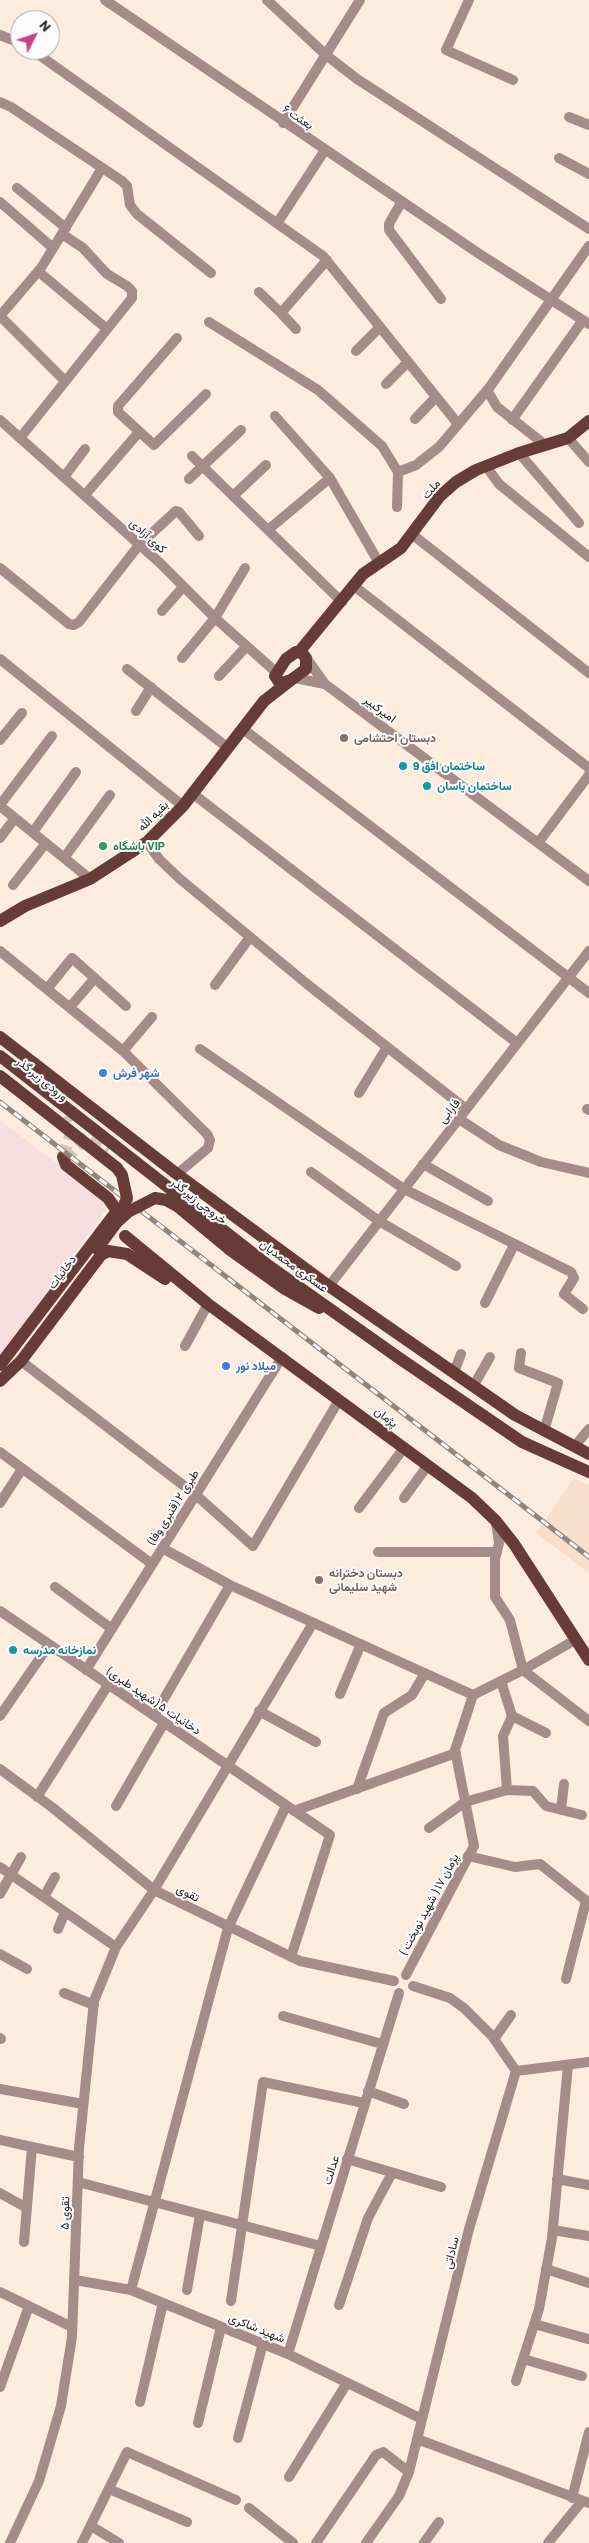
<!DOCTYPE html>
<meta charset="utf-8">
<style>
body{margin:0}
#map{position:relative;width:589px;height:2543px;overflow:hidden;background:#feecde;font-family:Barlow,sans-serif}
canvas{display:block}
.north{position:absolute;left:10px;top:10px;width:50px;height:50px;box-sizing:border-box;background:#fdfdfd;border:1px solid #a9a6a4;border-radius:50%;rotate:49deg;font-size:14px;font-weight:700;line-height:20px;text-align:center;color:#2a241e}
.north::after{content:'';display:block;margin:auto;width:18px;height:22px;background:#c94384;clip-path:polygon(50% 0,100% 100%,50% 72%,0 100%)}
</style>
<div id="map">
<canvas width="589" height="2543"></canvas>
<div class="north">N</div>
</div>
<script>
const g = document.querySelector('canvas').getContext('2d');
g.lineJoin = 'round';
function fillPath(path, color) { g.fillStyle = color; g.fill(path, 'evenodd'); }
const toPath = rows => new Path2D(rows.map(r => 'M' + r).join(''));
function stroke(path, color, width, dash) { g.strokeStyle = color; g.lineWidth = width; g.lineCap = dash ? 'butt' : 'round'; g.setLineDash(dash || []); g.stroke(path); }
function drawText(font, color, halo, rows, align = 'center') {
  g.font = font + ' Barlow,Vazirmatn,sans-serif'; g.lineWidth = 4; g.setLineDash([]); g.textBaseline = 'middle'; g.strokeStyle = halo; g.fillStyle = color; for (const [text, x, y, turn = 0] of rows) {
    g.save(); g.translate(x, y); g.rotate((+turn || 0) * Math.PI / 180); g.textAlign = isNaN(turn) ? turn : align; if (halo) g.strokeText(text, 0, 0); g.fillText(text, 0, 0); g.restore();
  }
}
fillPath(toPath([
 [0,1120,110,1204,0,1357]
]), '#f9dedf');
fillPath(toPath([
 [574,1478,589,1485,589,1573,536,1533]
]), '#f7dfcb');
stroke(toPath([
 [63,1157,72,1152,85,1139,92,1137,110,1148],
 [63,1157,71,1133,71,1126,67,1116]
]), '#d4c4b8', 12, [12, 6]);
stroke(toPath([
 [105,0,478,253,589,324],
 [267,0,326,55,357,79,589,229],
 [469,0,446,50,513,80],
 [0,35,20,43],
 [32,50,323,256,458,424],
 [0,102,11,107,122,181,127,186,130,205,137,214,211,273],
 [569,117,589,125],
 [283,123,360,0],
 [559,158,589,174],
 [17,188,66,228],
 [402,201,389,224,389,230,441,299],
 [0,202,53,248],
 [278,222,325,150],
 [39,272,107,329],
 [259,292,281,313,327,260],
 [281,313,296,329],
 [0,316,41,268,102,168],
 [0,316,64,380],
 [209,322,318,390,382,446,398,472],
 [177,338,118,406,118,412,154,445,206,394],
 [356,351,380,327],
 [386,384,408,362],
 [487,390,497,407,544,444],
 [275,416,330,478,379,563],
 [415,419,436,397],
 [0,420,160,563,215,618,277,673],
 [512,420,583,320],
 [20,438,132,298,132,291,127,286,107,274,83,248,62,234],
 [568,438,589,462],
 [519,453,579,523],
 [192,456,342,602],
 [486,466,499,484,589,557],
 [64,477,85,449],
 [189,479,241,430],
 [85,495,139,432],
 [233,496,266,465],
 [397,507,398,472,416,465,439,447,489,388,589,246],
 [269,529,330,478],
 [413,535,589,673],
 [0,568,69,624,74,625,79,622,139,545,176,511,179,512,199,536],
 [354,586,589,768],
 [162,611,183,587],
 [182,658,215,618,245,568],
 [0,659,183,806],
 [307,659,325,684,589,881],
 [127,669,228,748],
 [219,676,246,647],
 [295,678,325,684],
 [136,711,151,687],
 [243,729,589,993],
 [0,740,22,713],
 [192,793,517,1043],
 [0,805,52,736],
 [0,806,90,879],
 [33,832,76,772],
 [0,838,15,818],
 [147,842,159,859,180,879,307,984,466,1109],
 [538,843,589,775],
 [64,858,110,795],
 [13,885,46,843],
 [0,951,123,1051,207,1134,210,1140,208,1148,177,1174],
 [215,985,250,937],
 [47,989,72,958,126,1006],
 [70,1007,95,978],
 [200,1049,404,1189,571,1272,574,1278,564,1294,583,1309],
 [123,1051,152,1017],
 [359,1093,387,1047],
 [587,1109,589,1110],
 [459,1119,499,1145,541,1162,589,1173],
 [423,1164,488,1201],
 [311,1172,379,1221,456,1266],
 [329,1286,589,951],
 [485,1303,514,1245],
 [185,1346,208,1304],
 [521,1353,519,1368,558,1383,544,1431],
 [21,1361,196,1495,253,1546,339,1400],
 [454,1372,461,1354],
 [474,1385,490,1357],
 [574,1447,589,1429],
 [0,1452,152,1564],
 [404,1498,428,1465],
 [0,1503,22,1469],
 [359,1508,404,1448],
 [496,1523,499,1543,495,1559,495,1597,510,1620,523,1670,589,1721],
 [162,1548,230,1585,473,1695],
 [378,1552,497,1552],
 [55,1587,112,1629],
 [0,1611,330,1835,291,1957],
 [86,1670,282,1357],
 [501,1681,512,1716,503,1736,507,1790],
 [340,1694,361,1644],
 [259,1711,316,1742],
 [0,1716,49,1645],
 [154,1716,230,1585],
 [512,1716,546,1733],
 [0,1769,53,1808,154,1890,300,1961,394,1981],
 [357,1789,384,1713,412,1695,425,1673],
 [37,1797,108,1685],
 [116,1806,164,1723],
 [561,1810,564,1784],
 [294,1811,456,1753],
 [429,1828,465,1802,507,1790,533,1791,546,1806,582,1815],
 [468,1856,515,1867,540,1864,589,1903],
 [0,1867,116,1947],
 [0,1894,21,1857],
 [44,1897,55,1877],
 [58,1929,65,1912],
 [0,1954,27,1969],
 [406,1975,474,1846,455,1750,473,1695,523,1670,575,1640],
 [566,1979,586,1901],
 [413,1986,450,1998,464,2008,492,2036,516,2071],
 [64,1993,94,2005],
 [283,2016,382,2044],
 [0,2038,1,2039],
 [494,2039,511,2015],
 [0,2089,83,2104],
 [368,2091,404,2104],
 [0,2140,32,2147],
 [347,2159,441,2187],
 [557,2179,589,2185],
 [78,2182,321,2246],
 [0,2193,27,2208],
 [553,2230,589,2236],
 [24,2242,32,2147,79,2157],
 [546,2269,589,2283],
 [75,2280,131,2290,288,2354,422,2419],
 [131,2290,228,1928,286,1806],
 [187,2290,200,2215],
 [0,2292,72,2327],
 [231,2301,263,2082,364,2103],
 [339,2305,368,2218,392,2173],
 [534,2324,588,2339],
 [288,2354,399,1993],
 [523,2359,582,2376],
 [516,2381,539,2309,552,2238,568,2065],
 [0,2387,29,2306],
 [140,2402,163,2303],
 [198,2423,221,2327],
 [238,2438,263,2343],
 [417,2439,589,2503],
 [289,2477,347,2383],
 [109,2489,187,2522],
 [572,2498,589,2432],
 [249,2508,293,2543],
 [91,2526,119,2543],
 [10,2543,39,2481,61,2406,72,2337,79,2148,94,2001,116,1947,154,1890,313,1623],
 [82,2543,127,2452,236,2500],
 [316,2543,376,2455,383,2452,409,2472],
 [366,2543,399,2496,409,2472,469,2229,516,2071,589,2062],
 [424,2543,439,2522],
 [548,2543,582,2501]
]), '#a68c89', 10);
stroke(toPath([
 [296,652,302,653,306,658,306,669,291,680,282,683,279,682,275,676,286,659,296,652],
 [299,652,363,574,401,548,440,496,456,482,476,470,519,453,568,438,589,421],
 [0,921,25,906,90,879,147,842,183,806,264,701,291,680],
 [0,1037,177,1174,329,1286,515,1415,589,1454],
 [0,1056,269,1266,399,1358,522,1442,589,1472],
 [0,1076,14,1087],
 [125,1236,208,1304,472,1498,495,1520,514,1544,589,1660],
 [229,1249,285,1289,319,1308],
 [0,1365,117,1211,108,1198,66,1165,63,1157],
 [0,1381,21,1361,101,1255,108,1251,127,1254,165,1279]
]), '#673c37', 12);
const rail = toPath([
 [0,1102,589,1557]
]);
stroke(rail, '#92867c', 5);
stroke(rail, '#fdfdfd', 3, [9]);
stroke(toPath([
 [14,1087,117,1168,122,1175,127,1198,117,1222],
 [97,1249,117,1222,128,1212,155,1198,166,1200,177,1206,229,1249]
]), '#673c37', 12);
for (const [x, y, r, color] of [
 [344,738,5,"#8d6e63"],
 [403,766,5,"#0f9aa8"],
 [427,786,5,"#0f9aa8"],
 [103,846,5,"#2e9e5b"],
 [103,1073,5,"#3f7fe0"],
 [226,1366,5,"#3f7fe0"],
 [319,1580,5,"#8d6e63"],
 [13,1650,5,"#0f9aa8"]
]) { const dot = new Path2D(); dot.arc(x, y, r, 0, 2 * Math.PI); g.fillStyle = color; g.fill(dot); stroke(dot, '#fdfdfd', 2); }
drawText('12px', '#2a241e', '#fdfdfd', [
 ["بعثت ۶",298,117,34],
 ["ملت",431,489,-49],
 ["کوی آزادی",148,536,42],
 ["امیرکبیر",380,709,37],
 ["بقیه الله",153,816,-45],
 ["ورودی زیر گذر",42,1079,39],
 ["فارابی",449,1111,-52],
 ["خروجی زیر گذر",199,1201,38],
 ["عسکری محمدیان",294,1266,36],
 ["دخانیات",62,1272,-53],
 ["پژمان",386,1417,37],
 ["طبری ۲ (قنبری وفا)",173,1507,-58],
 ["دخانیات ۵ (شهید طبری)",154,1701,34],
 ["تقوی",188,1893,27],
 ["پژمان ۱۷ ( شهید نوبخت )",429,1904,-62],
 ["عدالت",331,2170,-73],
 ["تقوی ۵",65,2213,-89],
 ["ساداتی",451,2253,-76],
 ["شهید شاکری",257,2328,22]
]);
drawText('bold 12px', '#785e54', '#fdfdfd', [
 ["دبستان احتشامی",354,738],
 ["دبستان دخترانه",329,1573],
 ["شهید سلیمانی",329,1587]
], 'left');
drawText('bold 12px', '#0d838f', '#fdfdfd', [
 ["ساختمان افق 9",413,766],
 ["ساختمان یاسان",437,786],
 ["نمازخانه مدرسه",23,1650]
], 'left');
drawText('bold 12px', '#27864d', '#fdfdfd', [
 ["باشگاه VIP",113,846]
], 'left');
drawText('bold 12px', '#366cbe', '#fdfdfd', [
 ["شهر فرش",113,1073],
 ["میلاد نور",236,1366]
], 'left');
</script>
